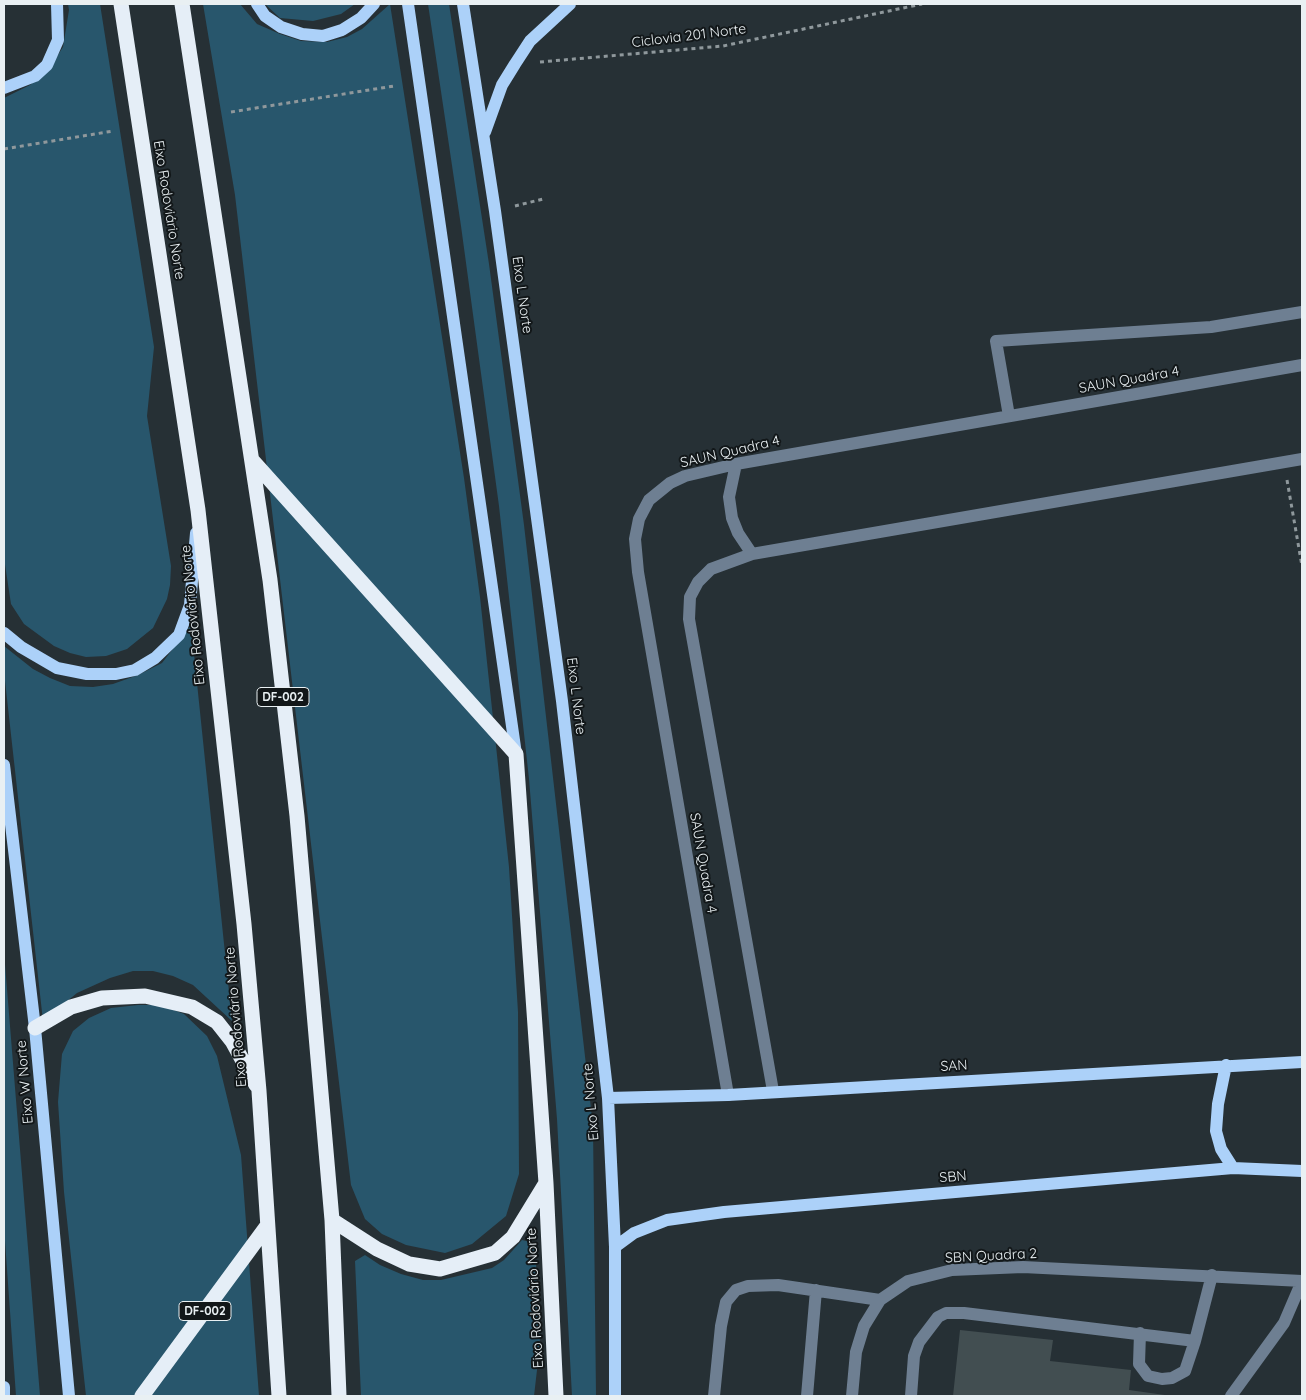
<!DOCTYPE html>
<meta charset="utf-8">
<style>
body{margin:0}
#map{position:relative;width:1306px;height:1400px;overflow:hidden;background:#263035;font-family:Quicksand,sans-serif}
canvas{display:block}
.frame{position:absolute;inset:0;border:5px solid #e9f0f3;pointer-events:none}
</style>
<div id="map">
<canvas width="1306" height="1400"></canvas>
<div class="frame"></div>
</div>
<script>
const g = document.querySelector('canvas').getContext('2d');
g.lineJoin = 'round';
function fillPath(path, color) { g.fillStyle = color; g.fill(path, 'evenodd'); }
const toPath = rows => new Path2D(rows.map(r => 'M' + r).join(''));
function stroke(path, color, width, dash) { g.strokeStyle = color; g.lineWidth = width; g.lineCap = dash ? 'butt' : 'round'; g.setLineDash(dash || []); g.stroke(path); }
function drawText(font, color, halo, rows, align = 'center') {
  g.font = font + ' Quicksand,sans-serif'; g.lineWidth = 4; g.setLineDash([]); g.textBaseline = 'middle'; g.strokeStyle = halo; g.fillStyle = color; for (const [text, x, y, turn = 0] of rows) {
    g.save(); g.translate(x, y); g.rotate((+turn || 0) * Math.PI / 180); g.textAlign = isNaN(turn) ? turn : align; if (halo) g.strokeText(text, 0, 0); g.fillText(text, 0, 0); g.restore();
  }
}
fillPath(toPath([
 [68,4,100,4,154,347,147,416,171,566,170,585,167,599,153,628,127,649,106,656,86,657,70,653,54,646,24,624,11,604,4,558,4,98,30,85,49,69,63,47,69,10],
 [203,4,240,4,257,24,280,34,301,41,327,42,347,37,362,29,390,4,464,478,480,597,509,867,518,1012,519,1174,506,1216,472,1244,445,1253,406,1245,382,1234,365,1219,351,1185,235,195],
 [265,4,355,4,341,14,313,21,280,18],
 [428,4,449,4,489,264,524,525,593,1126,596,1396,572,1396,557,1119,529,779,499,506,461,226],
 [191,625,232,1021,193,985,173,976,153,971,133,971,110,978,77,993,43,1021,4,672,4,646,33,669,50,678,70,686,93,687,113,684,138,675,162,663],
 [4,952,40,1396,16,1396,4,1227],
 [138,1005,161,1005,184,1014,207,1036,217,1056,241,1155,259,1396,86,1396,64,1192,58,1102,62,1054,73,1031,89,1018,111,1008],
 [522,1240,535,1243,540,1344,534,1396,361,1396,355,1261,365,1255,380,1265,401,1274,423,1280,441,1280,492,1268,504,1260]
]), '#28566c');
fillPath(toPath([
 [960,1330,1053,1340,1050,1361,1131,1370,1129,1390,1172,1396,953,1396]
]), '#424e51');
stroke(toPath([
 [540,62,723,46,922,4],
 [231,112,394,86],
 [4,149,113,131],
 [515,206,543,199],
 [1287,480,1302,566]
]), '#8f989c', 3, [4, 4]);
stroke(toPath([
 [1009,416,996,341,1211,327,1302,312],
 [736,464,729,497,732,518,738,533,752,554],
 [773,1091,689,619,690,597,698,582,711,569,752,554,1302,459],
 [728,1095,638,572,635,539,639,519,649,500,670,483,685,476,736,464,1302,365],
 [1140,1333,1139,1364,1148,1376,1162,1379,1172,1378,1185,1371,1195,1341],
 [714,1396,721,1326,726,1302,736,1290,748,1286,778,1285,880,1300],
 [807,1396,816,1290],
 [852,1396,856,1352,864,1326,880,1300,908,1281,952,1270,1023,1267,1302,1281],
 [911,1396,914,1356,919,1342,938,1317,946,1313,964,1313,1195,1341,1212,1275],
 [1231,1396,1284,1323,1302,1281]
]), '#6e7f92', 12);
stroke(toPath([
 [257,4,265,16,281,27,302,34,323,36,342,30,361,18,374,4],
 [408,4,516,754],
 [463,4,495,211,562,701,608,1098,615,1247,615,1396],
 [4,88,35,76,47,65,58,40,57,4],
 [485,132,502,85,515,64,530,41,570,4],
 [4,633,21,647,57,668,87,674,116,674,135,670,155,658,179,635,190,605,196,533],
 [4,765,35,1028,69,1396],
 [1226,1065,1218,1104,1216,1131,1221,1149,1233,1168],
 [608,1098,728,1095,1302,1062],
 [615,1247,634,1233,667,1220,724,1212,1233,1168,1302,1171],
 [4,1387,4,1396]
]), '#acd1f9', 12);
stroke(toPath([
 [121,4,198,510,244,924,259,1091,279,1396],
 [182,4,270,580,297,816,332,1220,339,1396],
 [252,460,516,754,546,1183,556,1396],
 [35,1028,71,1007,102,998,145,996,192,1007,217,1022,232,1041,256,1085],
 [332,1220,377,1249,409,1264,440,1269,495,1253,513,1237,546,1183],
 [142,1396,267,1226]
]), '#e5eef7', 15);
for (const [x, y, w] of [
 [283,697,52],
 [205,1311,52]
]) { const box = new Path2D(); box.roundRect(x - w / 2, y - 9.5, w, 19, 4); g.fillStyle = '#121719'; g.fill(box); stroke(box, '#e9f0f3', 1); }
drawText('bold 12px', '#e9f0f3', null, [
 ["DF-002",283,697],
 ["DF-002",205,1311]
]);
drawText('14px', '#e9f0f3', '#121719', [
 ["Ciclovia 201 Norte",689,36,-7],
 ["Eixo Rodoviário Norte",169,210,81],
 ["Eixo L Norte",522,295,82],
 ["SAUN Quadra 4",1129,380,-10],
 ["SAUN Quadra 4",730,452,-13],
 ["Eixo Rodoviário Norte",193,615,-96],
 ["Eixo L Norte",576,696,83],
 ["SAUN Quadra 4",703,863,80],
 ["Eixo Rodoviário Norte",236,1017,-95],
 ["SAN",954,1066,-3],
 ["Eixo W Norte",25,1082,-95],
 ["Eixo L Norte",591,1102,-95],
 ["SBN",953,1177,-5],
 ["SBN Quadra 2",991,1256,-3],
 ["Eixo Rodoviário Norte",535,1298,-93]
]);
</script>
